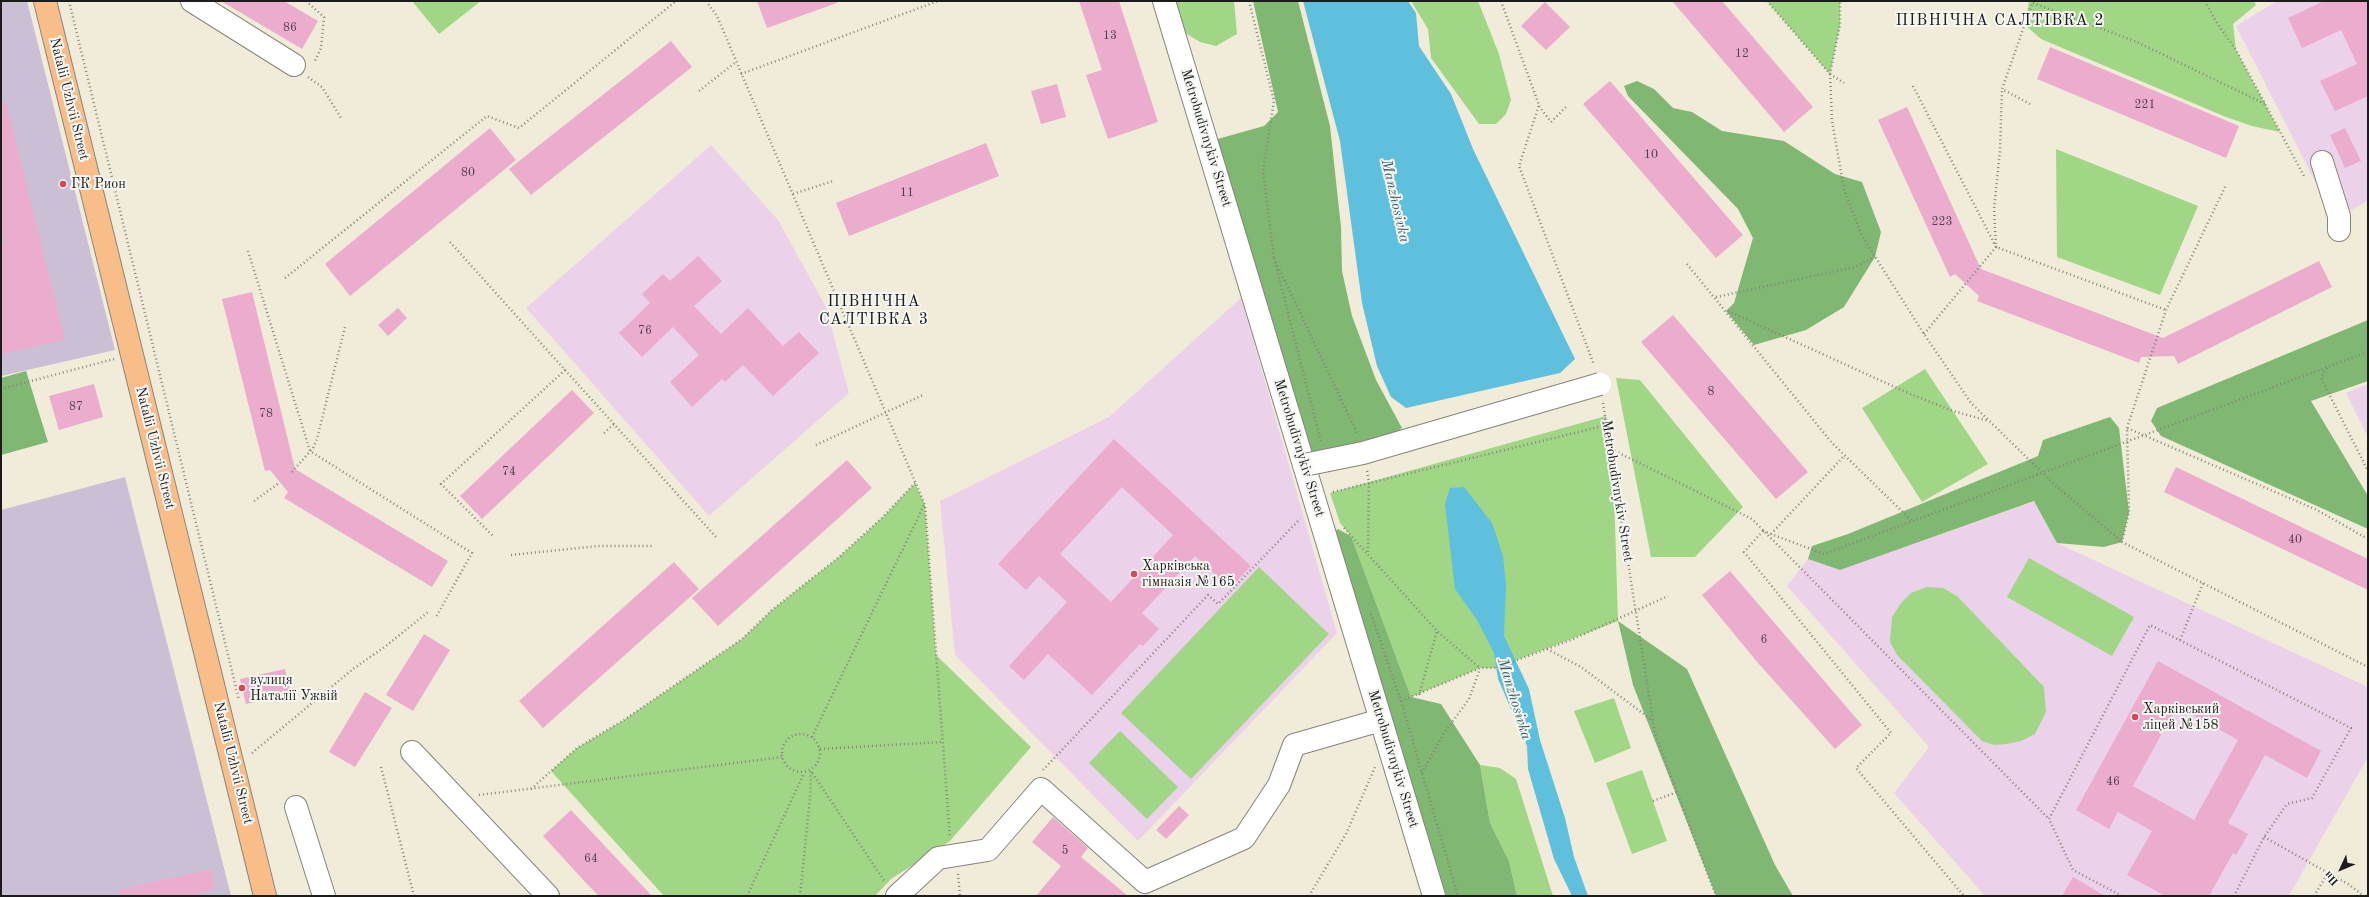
<!DOCTYPE html>
<meta charset="utf-8">
<style>
body{margin:0}
#map{position:relative;width:2369px;height:897px;overflow:hidden;background:#f1ecd9;font-family:"Old Standard TT",serif}
canvas{display:block}
.frame{position:absolute;inset:0;border:2px solid #1c1c1c;pointer-events:none}
.north{position:absolute;left:2321px;top:849px;width:40px;height:40px;-webkit-text-stroke:3px #f6f6f2;paint-order:stroke;rotate:226deg;font-size:11px;font-weight:700;line-height:16px;text-align:center;color:#1c1c1c}
.north::after{content:'';display:block;margin:auto;width:14px;height:18px;background:#1c1c1c;clip-path:polygon(50% 0,100% 100%,50% 72%,0 100%)}
</style>
<div id="map">
<canvas width="2369" height="897"></canvas>
<div class="frame"></div>
<div class="north">Пн</div>
</div>
<script>
const g = document.querySelector('canvas').getContext('2d');
g.lineJoin = 'round';
function fillPath(path, color) { g.fillStyle = color; g.fill(path, 'evenodd'); }
const toPath = rows => new Path2D(rows.map(r => 'M' + r).join(''));
function stroke(path, color, width, dash) { g.strokeStyle = color; g.lineWidth = width; g.lineCap = dash ? 'butt' : 'round'; g.setLineDash(dash || []); g.stroke(path); }
function drawText(font, color, halo, rows, align = 'center') {
  g.font = font + ' "Old Standard TT",serif'; g.lineWidth = 4; g.setLineDash([]); g.textBaseline = 'middle'; g.strokeStyle = halo; g.fillStyle = color; for (const [text, x, y, turn = 0] of rows) {
    g.save(); g.translate(x, y); g.rotate((+turn || 0) * Math.PI / 180); g.textAlign = isNaN(turn) ? turn : align; if (halo) g.strokeText(text, 0, 0); g.fillText(text, 0, 0); g.restore();
  }
}
fillPath(toPath([
 [2277,1,2368,1,2368,201,2334,219,2236,26],
 [711,145,778,220,826,307,849,393,709,516,526,308],
 [1241,298,1337,633,1138,841,955,655,940,501,1109,417],
 [2368,384,2368,437,2346,393],
 [2035,501,2057,543,2368,687,2368,757,2289,896,1985,896,1894,793,1929,747,1787,586,1808,559,1840,570]
]), '#ecd1ea');
fillPath(toPath([
 [1,1,27,1,115,350,1,376],
 [125,477,231,896,1,896,1,510]
]), '#cbbfd5');
fillPath(toPath([
 [412,1,481,1,439,34],
 [1171,1,1234,1,1237,34,1216,46,1200,42,1180,30],
 [1411,1,1478,1,1499,54,1511,100,1506,114,1496,124,1479,124,1431,58,1428,29],
 [1767,1,1840,1,1840,25,1830,74],
 [2029,1,2254,1,2256,5,2233,24,2236,50,2280,132,2252,126,2226,117,2041,39,2025,25],
 [2056,149,2198,206,2160,295,2057,257],
 [1925,369,1988,464,1922,502,1862,408],
 [1616,378,1640,380,1743,507,1695,557,1651,557],
 [1606,416,1614,491,1618,621,1496,668,1480,668,1411,697,1351,536,1340,523,1330,493],
 [915,483,925,505,936,655,1031,747,950,841,891,879,875,896,664,896,551,771,577,748,624,720,742,639,772,610,839,557,882,518],
 [2029,558,2134,617,2112,656,2007,597],
 [1259,567,1329,634,1191,779,1121,713],
 [1927,587,1943,588,1958,597,2044,687,2046,712,2035,734,2021,741,2007,744,1994,745,1982,741,1897,655,1890,642,1892,617,1901,603,1911,593],
 [1614,698,1631,748,1595,763,1574,711],
 [1120,731,1178,787,1147,819,1089,763],
 [1480,765,1500,768,1516,779,1553,896,1517,896,1509,861,1490,823],
 [1642,770,1667,841,1632,854,1606,783]
]), '#a1d686');
fillPath(toPath([
 [1253,1,1298,1,1330,126,1341,227,1342,271,1352,316,1376,380,1402,428,1391,436,1301,456,1207,142,1264,126,1278,112],
 [1637,81,1654,89,1673,108,1692,112,1722,131,1784,141,1835,174,1862,182,1881,232,1875,257,1844,307,1806,330,1754,345,1726,311,1734,303,1753,238,1738,209,1628,96,1624,86],
 [2368,320,2368,381,2311,401,2368,496,2368,529,2161,436,2151,421,2157,408],
 [26,371,48,442,1,455,1,378],
 [2110,417,2119,428,2129,512,2122,542,2104,547,2057,543,2034,501,1840,570,1808,559,1812,546,1848,534,2038,456,2043,440],
 [1338,529,1351,536,1411,697,1441,704,1480,765,1490,823,1509,861,1517,896,1434,896,1326,537],
 [1618,621,1687,669,1775,865,1793,896,1716,896,1633,685]
]), '#80b773');
fillPath(toPath([
 [1303,1,1408,1,1416,13,1419,46,1451,94,1473,149,1575,359,1560,373,1406,408,1391,397,1377,366,1362,303,1340,141],
 [1464,487,1492,523,1503,556,1506,585,1504,636,1529,689,1540,740,1565,818,1574,857,1588,896,1572,896,1554,859,1528,769,1527,746,1498,679,1494,653,1477,620,1455,589,1445,504,1450,488]
]), '#5ec0dc');
fillPath(toPath([
 [221,1,284,1,318,21,302,49],
 [757,1,837,1,837,3,767,28],
 [1079,1,1119,1,1158,122,1108,139,1086,75,1102,70],
 [1672,1,1722,1,1813,107,1784,132],
 [2324,1,2368,1,2368,96,2335,111,2320,81,2357,64,2341,30,2302,48,2288,18],
 [1545,2,1570,27,1546,50,1521,26],
 [671,41,692,67,531,195,509,169],
 [2050,47,2239,126,2226,158,2037,79],
 [1610,81,1743,235,1716,258,1583,104],
 [1057,84,1066,117,1041,124,1031,91],
 [6,102,65,340,1,354,1,243,4,243,1,229,1,103],
 [1907,107,1981,269,2163,338,2319,261,2332,287,2178,364,2174,356,2141,357,2139,363,1977,301,1979,296,1955,274,1950,277,1878,120],
 [490,128,516,160,350,296,325,264],
 [2345,128,2361,161,2345,168,2330,135],
 [986,143,999,176,849,236,836,203],
 [698,256,722,281,694,306,721,334,748,308,783,346,799,332,819,353,773,396,743,365,725,382,722,379,692,407,670,382,699,355,673,327,642,357,619,333,650,303,642,294,663,274,670,281],
 [252,292,295,469,448,561,432,587,284,498,288,492,270,470,265,471,222,299],
 [398,308,407,318,388,336,378,325],
 [1673,315,1808,472,1776,499,1641,342],
 [94,384,103,417,59,430,49,396],
 [572,390,594,413,482,519,460,496],
 [1114,439,1251,566,1230,588,1195,556,1142,613,1159,629,1143,646,1140,644,1092,695,1048,654,1024,680,1009,666,1067,602,1039,576,1026,590,998,564],
 [1122,487,1173,535,1111,602,1060,554],
 [847,460,872,488,718,626,692,598],
 [2176,467,2368,559,2368,590,2164,492],
 [674,562,699,589,543,728,519,701],
 [1730,571,1862,725,1835,749,1758,663,1702,595],
 [424,634,450,650,413,711,386,695],
 [2158,661,2321,751,2307,778,2265,755,2228,823,2248,834,2236,855,2233,853,2209,896,2165,896,2127,875,2152,831,2118,812,2109,829,2076,810],
 [2177,706,2238,740,2194,820,2133,786],
 [285,669,291,694,246,704,240,679],
 [365,692,392,708,355,767,329,752],
 [1179,806,1189,815,1166,839,1156,830],
 [571,810,652,896,599,896,586,883,543,836],
 [1053,817,1088,848,1081,857,1128,896,1036,896,1061,866,1032,842],
 [212,869,215,889,186,896,120,896,119,890],
 [2073,877,2105,896,2062,896]
]), '#ecacce');
const minor = toPath([
 [192,1,294,65],
 [1164,1,1434,896],
 [2322,162,2339,216,2339,230],
 [412,752,548,896],
 [296,807,324,896],
 [897,896,938,858,988,850,1041,789,1145,882,1244,838,1279,785,1294,745,1381,720]
]);
const major = toPath([
 [45,1,265,896]
]);
stroke(minor, '#86847a', 24);
stroke(major, '#86847a', 24);
stroke(toPath([
 [69,1,239,700],
 [306,1,324,17,321,48,314,63],
 [706,1,717,16,925,505,950,838],
 [1249,1,1274,101,1263,171,1274,258],
 [1501,1,1539,105,1519,166,1594,365],
 [1767,1,1830,74,1840,25,1840,1],
 [2205,1,2215,20,2236,50,2304,176],
 [2033,3,2137,42,2265,104],
 [741,74,938,1],
 [1830,74,1832,121,1844,189,1862,236,1924,334,1971,403,2056,486,2122,542],
 [1830,74,1844,83],
 [308,77,322,87,341,118],
 [1913,86,1996,247,2166,310],
 [699,91,736,62],
 [2030,104,2002,89,2033,1],
 [1539,106,1551,122,1567,106],
 [793,194,833,181],
 [450,242,565,370,441,484,493,536],
 [248,251,310,451,472,553,436,617],
 [1274,258,1321,442],
 [1276,262,1358,435],
 [1687,264,1832,443,1912,521],
 [285,278,487,116,519,128,676,1],
 [1716,297,1855,267,1875,257],
 [1728,311,1908,393,1953,411,1989,421],
 [1924,334,1996,247,1994,209,2000,151,2002,89],
 [2327,368,2321,378,2368,471],
 [565,370,716,537],
 [1,389,114,359],
 [1603,403,1655,734,1716,896],
 [2127,428,2166,310,2226,185],
 [604,433,614,424],
 [816,445,923,395],
 [1611,449,1752,519,2049,819],
 [1367,471,1369,482,1368,554],
 [292,472,313,448,317,439,345,327],
 [1333,492,1607,425],
 [254,501,279,483],
 [1344,528,1437,631,1480,668],
 [1763,531,1824,554,2368,352],
 [1763,531,1744,552,1891,733,1856,768,1964,896],
 [1771,534,1845,455],
 [2368,539,2317,510,2127,428,2129,512,2122,542,2368,667],
 [511,555,598,546,652,546],
 [1371,614,1401,701,1458,896],
 [2180,640,2203,583],
 [1547,649,1581,667,1653,721],
 [1419,695,1437,631],
 [1401,701,1480,668,1496,668,1571,640,1668,596],
 '782 753a19 19 0 1 1 38 0a19 19 0 1 1-38 0Z',
 [812,737,924,505],
 [820,749,942,742],
 [252,753,353,669,386,646,428,612],
 [381,767,414,896],
 [1043,770,1208,595,1218,604,1300,519],
 [1422,773,1443,735,1469,699,1480,669],
 [531,789,577,748,624,720,742,639,772,610,839,557,882,518,915,483],
 [479,795,782,757],
 [1653,801,1677,792],
 [2264,837,2348,884,2364,896],
 [958,874,960,896],
 [747,896,804,773],
 [800,896,810,797,811,771,885,882],
 [1309,896,1346,834,1375,767],
 [2122,896,2073,870,2049,819,2150,625,2351,728,2312,798,2287,804,2264,837,2234,896],
 [2314,896,2328,873]
]), '#86847a', 2.5, [1, 3]);
stroke(minor, '#fff', 22);
stroke(major, '#f8bd89', 22);
const minorBridge = toPath([
 [1304,465,1363,453,1600,384]
]);
stroke(minorBridge, '#86847a', 24, []);
stroke(minorBridge, '#fff', 22);
for (const [x, y, r, color] of [
 [63,184,4,"#d1495b"],
 [1134,574,4,"#d1495b"],
 [242,688,4,"#d1495b"],
 [2135,717,4,"#d1495b"]
]) { const dot = new Path2D(); dot.arc(x, y, r, 0, 2 * Math.PI); g.fillStyle = color; g.fill(dot); stroke(dot, '#f6f6f2', 1.5); }
drawText('12px', '#504048', null, [
 ["86",290,28],
 ["13",1110,36],
 ["12",1742,54],
 ["221",2145,105],
 ["10",1651,155],
 ["80",468,173],
 ["11",907,193],
 ["223",1942,222],
 ["76",645,331],
 ["8",1711,392],
 ["87",76,407],
 ["78",266,414],
 ["74",509,472],
 ["40",2295,540],
 ["6",1764,640],
 ["46",2113,782],
 ["5",1065,851],
 ["64",591,859]
]);
drawText('14px', '#1c1c1c', '#f6f6f2', [
 ["Natalii Uzhvii Street",69,99,76],
 ["Metrobudivnykiv Street",1206,138,73],
 ["Natalii Uzhvii Street",155,448,76],
 ["Metrobudivnykiv Street",1299,448,73],
 ["Metrobudivnykiv Street",1617,491,81],
 ["Metrobudivnykiv Street",1393,759,73],
 ["Natalii Uzhvii Street",233,763,76]
]);
drawText('14px', '#1c1c1c', '#f6f6f2', [
 ["ГК Рион",71,184],
 ["Харківська",1142,566],
 ["гімназія №165",1142,582],
 ["вулиця",250,680],
 ["Наталії Ужвій",250,696],
 ["Харківський",2143,709],
 ["ліцей №158",2143,725]
], 'left');
drawText('italic 15px', '#365e69', '#f6f6f2', [
 ["Manzhosivka",1395,201,77],
 ["Manzhosivka",1514,699,73]
]);
g.letterSpacing = '1px';
drawText('16px', '#1c1c1c', '#f6f6f2', [
 ["ПІВНІЧНА САЛТІВКА 2",2000,21],
 ["ПІВНІЧНА",874,302],
 ["САЛТІВКА 3",874,320]
]);
g.letterSpacing = '0px';
</script>
